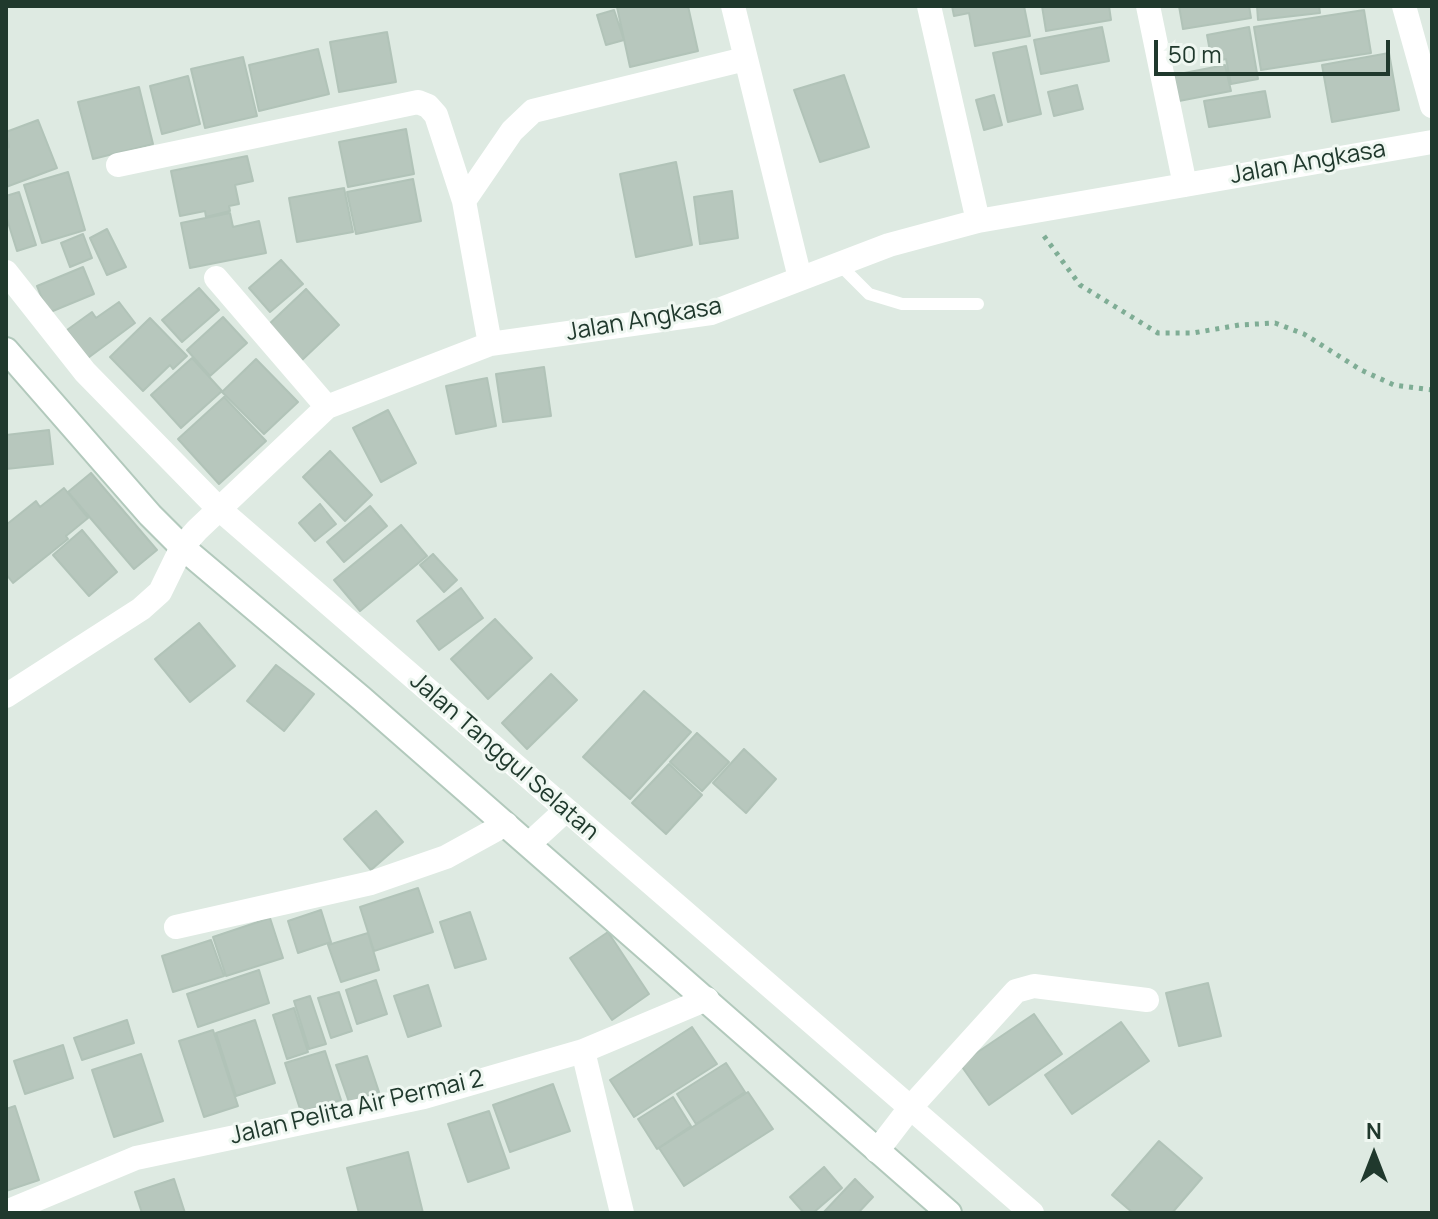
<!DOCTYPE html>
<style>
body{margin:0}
#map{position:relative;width:1438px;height:1219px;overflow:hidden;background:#deeae2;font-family:Manrope,sans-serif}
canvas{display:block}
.frame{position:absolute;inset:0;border:8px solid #20392d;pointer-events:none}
.north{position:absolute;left:1334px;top:1115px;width:80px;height:80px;-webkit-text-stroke:6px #eff7f1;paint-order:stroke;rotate:0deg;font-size:22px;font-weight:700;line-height:32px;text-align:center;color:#20392d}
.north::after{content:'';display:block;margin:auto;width:28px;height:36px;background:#20392d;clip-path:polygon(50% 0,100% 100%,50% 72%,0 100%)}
.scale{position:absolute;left:1154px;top:40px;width:236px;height:36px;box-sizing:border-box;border:4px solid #20392d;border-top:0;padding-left:10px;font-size:24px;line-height:28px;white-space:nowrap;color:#20392d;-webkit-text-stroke:6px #eff7f1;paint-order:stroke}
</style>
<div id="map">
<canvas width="1438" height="1219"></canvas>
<div class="frame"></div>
<div class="north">N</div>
<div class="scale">50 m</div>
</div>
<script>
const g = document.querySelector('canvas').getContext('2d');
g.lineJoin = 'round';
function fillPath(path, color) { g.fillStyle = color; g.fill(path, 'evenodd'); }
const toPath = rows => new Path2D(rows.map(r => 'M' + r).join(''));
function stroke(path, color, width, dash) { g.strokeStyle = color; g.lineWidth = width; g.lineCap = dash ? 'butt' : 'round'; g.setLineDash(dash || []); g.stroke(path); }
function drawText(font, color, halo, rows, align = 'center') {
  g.font = font + ' Manrope,sans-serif'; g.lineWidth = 6; g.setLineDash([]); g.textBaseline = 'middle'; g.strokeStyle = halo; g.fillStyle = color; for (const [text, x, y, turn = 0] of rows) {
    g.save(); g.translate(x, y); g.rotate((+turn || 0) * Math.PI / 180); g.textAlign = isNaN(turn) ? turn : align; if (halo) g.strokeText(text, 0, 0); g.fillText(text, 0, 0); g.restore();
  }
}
const building = toPath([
 [623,6,688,6,698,51,630,67,617,7,623,6],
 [952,6,1024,6,1030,36,975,46,969,13,954,16,952,6],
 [1042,6,1109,6,1111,20,1046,31,1042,6],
 [1179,6,1249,6,1251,18,1183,29,1179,6],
 [1257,6,1319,6,1320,13,1258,20,1257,6],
 [614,10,624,40,606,45,597,15,614,10],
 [1364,10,1371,53,1261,70,1254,27,1364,10],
 [1102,27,1109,61,1041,74,1034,40,1102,27],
 [1249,27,1258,79,1231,84,1226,59,1212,62,1207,35,1249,27],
 [387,32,396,82,339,92,330,42,387,32],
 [1026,46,1041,114,1008,122,993,53,1026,46],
 [318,49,329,94,259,111,249,65,318,49],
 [1389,53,1399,110,1332,122,1322,65,1389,53],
 [243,57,257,116,205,128,191,69,243,57],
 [1225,65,1231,91,1179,101,1174,75,1225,65],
 [844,75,869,147,820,162,794,90,844,75],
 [188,76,200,124,162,134,150,86,188,76],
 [1077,85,1083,109,1054,116,1048,92,1077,85],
 [139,87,153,144,93,159,78,102,139,87],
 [1265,91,1270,117,1209,127,1204,101,1265,91],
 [994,95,1002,125,984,130,976,100,994,95],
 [38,120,57,168,6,187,6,149,9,147,6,132,38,120],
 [406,129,414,174,348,187,339,142,406,129],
 [247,156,253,181,235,185,239,204,229,206,230,211,206,217,205,211,180,216,171,171,247,156],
 [676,162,692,245,636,257,620,174,676,162],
 [68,172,85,230,42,243,24,185,68,172],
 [413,179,421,221,356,234,347,192,413,179],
 [344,188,353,232,297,242,289,198,344,188],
 [732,191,738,238,700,244,694,197,732,191],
 [19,192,36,245,17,251,6,216,6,196,19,192],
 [230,213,233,227,259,221,266,253,190,268,181,223,230,213],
 [107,229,126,267,107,275,90,238,107,229],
 [83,234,92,258,70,267,61,243,83,234],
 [281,260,303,284,270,312,249,288,281,260],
 [83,267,94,294,48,313,37,286,83,267],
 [199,288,219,310,182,342,162,320,199,288],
 [306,289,339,325,300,362,266,327,306,289],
 [119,302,135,323,88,358,67,330,92,312,96,318,119,302],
 [223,317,247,343,210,376,187,350,223,317],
 [150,318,187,356,173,369,170,365,143,391,110,357,150,318],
 [192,358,222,391,181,428,151,395,192,358],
 [256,359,298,402,264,434,222,392,256,359],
 [544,367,551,416,503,422,496,374,544,367],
 [487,378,496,426,456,434,446,386,487,378],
 [224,397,266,441,219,484,178,439,224,397],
 [388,410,416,463,381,482,353,428,388,410],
 [49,430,53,464,6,469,6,435,49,430],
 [330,451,372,495,345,521,303,477,330,451],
 [91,473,157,550,134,569,68,492,91,473],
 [64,488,88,518,66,536,68,539,13,583,6,574,6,525,36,501,40,507,64,488],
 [320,504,336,524,315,541,299,523,320,504],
 [370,506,387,526,344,562,327,542,370,506],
 [401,525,427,556,360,611,334,580,401,525],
 [82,530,117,572,89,596,53,555,82,530],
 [433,554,457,580,444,592,420,565,433,554],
 [461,588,483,618,439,650,417,621,461,588],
 [495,619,532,658,488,699,451,659,495,619],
 [199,623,235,666,190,702,155,659,199,623],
 [276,665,314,694,284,731,247,701,276,665],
 [551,674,577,700,527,749,502,723,551,674],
 [644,691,691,732,630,799,583,757,644,691],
 [697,733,729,762,702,791,670,762,697,733],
 [744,749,776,779,746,813,713,783,744,749],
 [669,764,702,795,666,834,632,803,669,764],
 [376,811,403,842,371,870,344,839,376,811],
 [418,888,433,932,374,951,360,907,418,888],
 [321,910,331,942,298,953,288,921,321,910],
 [470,912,486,959,455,968,440,922,470,912],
 [270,918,283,958,226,976,213,937,270,918],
 [608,932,649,994,612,1020,570,958,608,932],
 [368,933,379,970,341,982,328,945,368,933],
 [211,940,224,976,173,992,162,956,211,940],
 [259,970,269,1003,198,1027,187,994,259,970],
 [376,980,387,1014,357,1024,346,990,376,980],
 [1208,983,1221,1036,1179,1046,1166,993,1208,983],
 [428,985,441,1026,408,1037,394,996,428,985],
 [339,992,352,1031,331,1038,318,998,339,992],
 [310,996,326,1044,309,1049,294,1001,310,996],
 [294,1008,308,1052,287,1059,273,1015,294,1008],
 [1034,1014,1062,1054,989,1105,960,1064,1034,1014],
 [127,1020,134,1043,82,1060,74,1038,127,1020],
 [255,1020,275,1083,236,1096,216,1033,255,1020],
 [1121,1022,1149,1061,1072,1114,1045,1075,1121,1022],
 [692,1027,717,1064,634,1117,610,1080,692,1027],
 [213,1030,238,1106,204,1117,179,1041,213,1030],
 [63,1045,73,1078,25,1094,14,1061,63,1045],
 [325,1051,341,1100,301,1112,285,1063,325,1051],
 [141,1054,163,1121,114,1137,92,1070,141,1054],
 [367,1056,379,1092,349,1102,336,1065,367,1056],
 [726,1063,745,1092,696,1124,677,1094,726,1063],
 [553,1084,570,1131,510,1152,493,1105,553,1084],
 [748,1092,773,1129,684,1186,659,1148,748,1092],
 [673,1097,691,1126,657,1149,638,1119,673,1097],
 [15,1106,39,1180,6,1191,6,1109,15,1106],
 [489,1111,509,1168,468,1182,448,1124,489,1111],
 [1159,1141,1202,1178,1172,1213,1133,1213,1112,1195,1159,1141],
 [408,1152,423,1213,359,1213,347,1168,408,1152],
 [824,1167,842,1188,813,1213,804,1213,790,1197,824,1167],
 [174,1179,185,1213,142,1213,135,1192,174,1179],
 [855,1179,873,1197,858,1213,823,1213,855,1179]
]);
fillPath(building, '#b7c7bd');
stroke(building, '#b1c3b8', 2);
const secondary = toPath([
 [6,350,150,515,182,547,361,698,949,1213]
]);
stroke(secondary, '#b2c9bc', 28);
stroke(toPath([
 [1044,236,1080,285,1158,333,1193,333,1239,325,1275,323,1304,334,1361,370,1394,385,1432,390]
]), '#7fad95', 5, [4, 6]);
stroke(toPath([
 [839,264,869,294,902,304,978,304]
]), '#fff', 12);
stroke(toPath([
 [733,6,800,278],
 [929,6,978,221],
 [1148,6,1185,185],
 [1404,6,1432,106],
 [118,165,418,102,428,106,436,115,464,201,490,344],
 [464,201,512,131,533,111,745,59],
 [6,272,85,372,218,508,1032,1213],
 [216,278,327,407],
 [6,696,141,609,160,592,182,547,197,530,327,407,490,344,711,313,889,245,978,221,1432,142],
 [529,844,566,810],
 [176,927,371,883,446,857,506,824],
 [583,1051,622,1213],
 [877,1151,910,1108,1016,991,1034,986,1147,1000],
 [6,1212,136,1158,424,1097,583,1051,707,999]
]), '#fff', 24);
stroke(secondary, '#fff', 24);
drawText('24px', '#20392d', '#eff7f1', [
 ["Jalan Angkasa",1308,163,-10],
 ["Jalan Angkasa",644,320,-10],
 ["Jalan Tanggul Selatan",504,757,41],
 ["Jalan Pelita Air Permai 2",357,1108,-13]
]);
</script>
